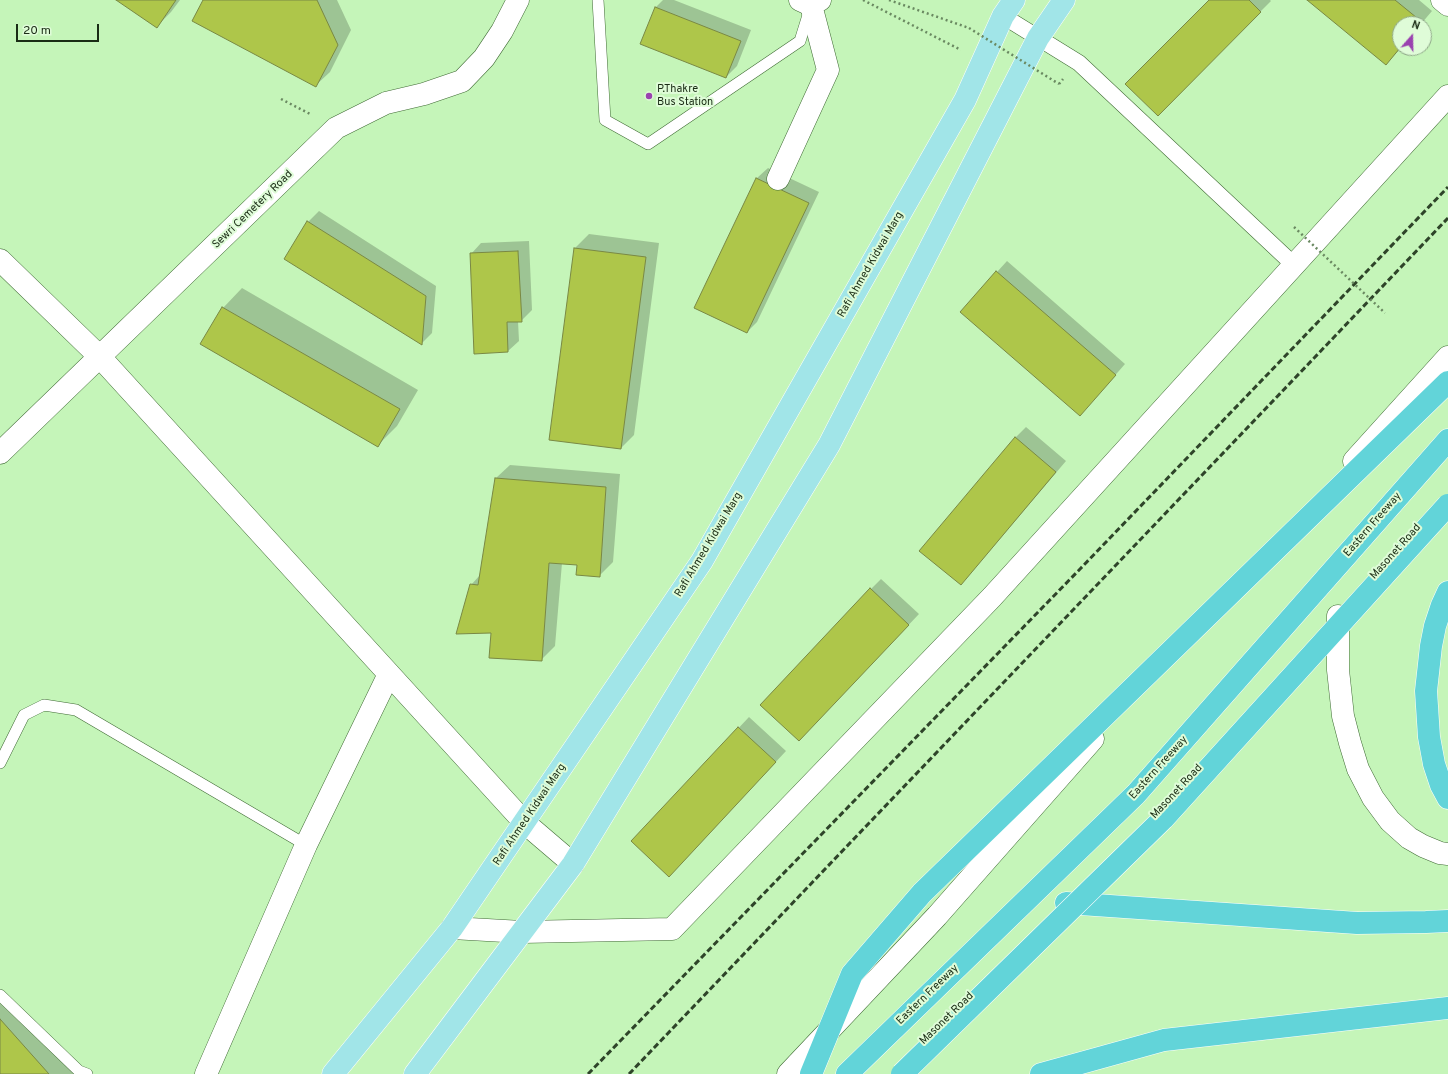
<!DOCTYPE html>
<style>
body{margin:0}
#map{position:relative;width:1448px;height:1074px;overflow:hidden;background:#c5f5b9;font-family:Overpass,sans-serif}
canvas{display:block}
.north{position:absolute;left:1392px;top:16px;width:40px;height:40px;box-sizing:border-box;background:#dffcd8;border:1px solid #90a98a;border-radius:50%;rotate:20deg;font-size:11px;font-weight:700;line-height:16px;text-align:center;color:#1a2c15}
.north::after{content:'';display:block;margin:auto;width:14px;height:18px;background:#9a42af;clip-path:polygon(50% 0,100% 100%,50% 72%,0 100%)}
.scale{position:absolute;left:16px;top:24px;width:83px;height:18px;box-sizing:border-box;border:2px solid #1a2c15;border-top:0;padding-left:5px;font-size:12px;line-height:14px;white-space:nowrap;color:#1a2c15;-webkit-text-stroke:3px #dffcd8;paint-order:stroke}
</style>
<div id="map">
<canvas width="1448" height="1074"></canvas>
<div class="north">N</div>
<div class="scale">20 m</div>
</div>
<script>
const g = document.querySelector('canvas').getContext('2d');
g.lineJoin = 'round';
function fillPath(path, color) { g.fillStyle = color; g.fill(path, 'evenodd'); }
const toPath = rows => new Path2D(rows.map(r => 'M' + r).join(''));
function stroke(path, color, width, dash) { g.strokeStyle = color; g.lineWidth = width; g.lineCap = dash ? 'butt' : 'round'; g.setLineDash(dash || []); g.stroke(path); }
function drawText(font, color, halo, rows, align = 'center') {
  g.font = font + ' Overpass,sans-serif'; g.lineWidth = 4; g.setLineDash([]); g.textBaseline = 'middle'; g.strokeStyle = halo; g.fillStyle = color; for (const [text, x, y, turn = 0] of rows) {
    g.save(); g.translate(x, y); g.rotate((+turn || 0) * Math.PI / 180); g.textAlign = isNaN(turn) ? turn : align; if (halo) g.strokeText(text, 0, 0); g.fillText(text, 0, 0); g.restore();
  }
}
fillPath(toPath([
 [118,0,180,0,171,12,157,26],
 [204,0,337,0,351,30,330,72,316,85],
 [663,0,674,0,751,30,737,66,726,77,655,8],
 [1210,0,1270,0,1271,1,1158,114],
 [1308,0,1419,0,1432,11,1421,24,1400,24,1401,48,1386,64],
 [768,168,819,192,757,322,747,332,695,308,757,178],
 [319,211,436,286,432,333,422,343,285,259,308,222],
 [589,234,659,243,634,435,621,448,550,439,575,248],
 [529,241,532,310,521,321,518,321,519,341,508,351,475,353,471,254,481,243],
 [1007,261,1125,364,1090,404,997,272],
 [242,288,418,390,397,426,378,445,223,308],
 [1026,427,1066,461,971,573,961,584,1015,438],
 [510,465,620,474,613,562,599,576,578,564,562,563,555,646,541,660,492,632,471,585,480,575,496,478],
 [881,579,919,614,809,730,871,589],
 [749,717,786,751,680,865,632,841],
 [0,990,75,1074,0,1074]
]), '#0003');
const building = toPath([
 [116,0,176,0,157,28,116,0],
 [203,0,317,0,338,45,316,87,192,21,203,0],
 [1209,0,1249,0,1261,12,1158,116,1125,84,1209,0],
 [1307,0,1395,0,1422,22,1420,24,1400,24,1400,48,1386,65,1307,0],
 [655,7,741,41,726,78,640,44,655,7],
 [756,178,809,203,747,333,694,308,756,178],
 [307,221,426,296,422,345,284,259,307,221],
 [574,248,646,257,621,449,549,440,574,248],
 [518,251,522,322,507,322,508,352,474,354,470,253,518,251],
 [996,271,1116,375,1080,416,960,312,996,271],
 [222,307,400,409,378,447,200,344,222,307],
 [1015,437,1056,472,961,585,919,551,1015,437],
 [495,478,606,487,600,577,576,575,577,565,549,563,542,661,489,658,491,633,456,634,470,584,478,585,495,478],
 [870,588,909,625,799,741,760,705,870,588],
 [738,727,776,762,669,877,631,841,738,727],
 [0,1019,49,1074,0,1074,0,1019]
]);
fillPath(building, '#aec64a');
stroke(building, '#798844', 1);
const service = toPath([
 [598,0,605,120,648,144,800,41,809,12],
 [0,763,24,715,44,705,76,710,306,845],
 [0,995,79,1071,87,1074]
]);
const pedestrian = toPath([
 [1003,16,1079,63,1294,265]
]);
const minor = toPath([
 [1442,0,1448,5],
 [778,179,828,70,811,5,820,0],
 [0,260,100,357,525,823,573,864],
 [0,453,336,128,386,103,424,94,462,81,484,58,502,31,518,0],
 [1338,616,1338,670,1343,716,1350,743,1358,769,1373,798,1390,821,1409,838,1423,846,1440,853,1448,854],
 [452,928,522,932,672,929,992,597,1448,96],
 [206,1074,306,845,389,674]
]);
const tertiary = toPath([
 [800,0,811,5],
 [1354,461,1448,357],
 [788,1074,937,916,1093,739]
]);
const primary = toPath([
 [333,1074,452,928,702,561,965,100,1003,16,1014,0],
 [415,1074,573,864,829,445,1038,38,1064,0]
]);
const motorway = toPath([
 [1448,592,1442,605,1435,626,1431,646,1426,691,1429,737,1434,764,1441,785,1448,798],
 [1066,903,1357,923,1426,922,1448,921],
 [847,1074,1136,794,1448,440],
 [1041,1074,1164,1040,1448,1008]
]);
stroke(service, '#406b35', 12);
stroke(pedestrian, '#406b35', 17);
stroke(minor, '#406b35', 23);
stroke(tertiary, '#406b35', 23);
stroke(primary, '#fff', 23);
stroke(motorway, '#fff', 23);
stroke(toPath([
 [863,0,961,50],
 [889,0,969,28],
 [1059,84,1063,79],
 [281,99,312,115]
]), '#6a8961', 2.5, [2, 3]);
stroke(service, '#fff', 11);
stroke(pedestrian, '#fff', 16);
stroke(minor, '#fff', 22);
stroke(tertiary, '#fff', 22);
stroke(primary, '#a1e5e8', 22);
stroke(motorway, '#62d4d9', 22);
stroke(toPath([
 [588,1074,1081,568,1448,187],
 [629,1074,1448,218]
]), '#2e4429', 3, [6, 3]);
const motorwayBridge = toPath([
 [811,1074,852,974,922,893,1448,382],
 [902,1074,1163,819,1448,505]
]);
stroke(motorwayBridge, '#fff', 23, []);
stroke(toPath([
 [969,28,1059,84],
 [1294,227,1385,313]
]), '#6a8961', 2.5, [2, 3]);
stroke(motorwayBridge, '#62d4d9', 22);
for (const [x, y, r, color] of [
 [649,96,4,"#9a42af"]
]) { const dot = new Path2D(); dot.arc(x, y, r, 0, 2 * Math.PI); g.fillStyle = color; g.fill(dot); stroke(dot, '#dffcd8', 1.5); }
drawText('11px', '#1a2c15', '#dffcd8', [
 ["P.Thakre",657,90],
 ["Bus Station",657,103]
], 'left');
drawText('11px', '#1a2c15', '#dffcd8', [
 ["Sewri Cemetery Road",253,210,-44],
 ["Rafi Ahmed Kidwai Marg",871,265,-60],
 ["Eastern Freeway",1373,525,-49],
 ["Rafi Ahmed Kidwai Marg",709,545,-59],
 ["Masonet Road",1396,552,-48],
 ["Eastern Freeway",1159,768,-48],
 ["Masonet Road",1177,792,-47],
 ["Rafi Ahmed Kidwai Marg",530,815,-56],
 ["Eastern Freeway",928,995,-44],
 ["Masonet Road",947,1019,-44]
]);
</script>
